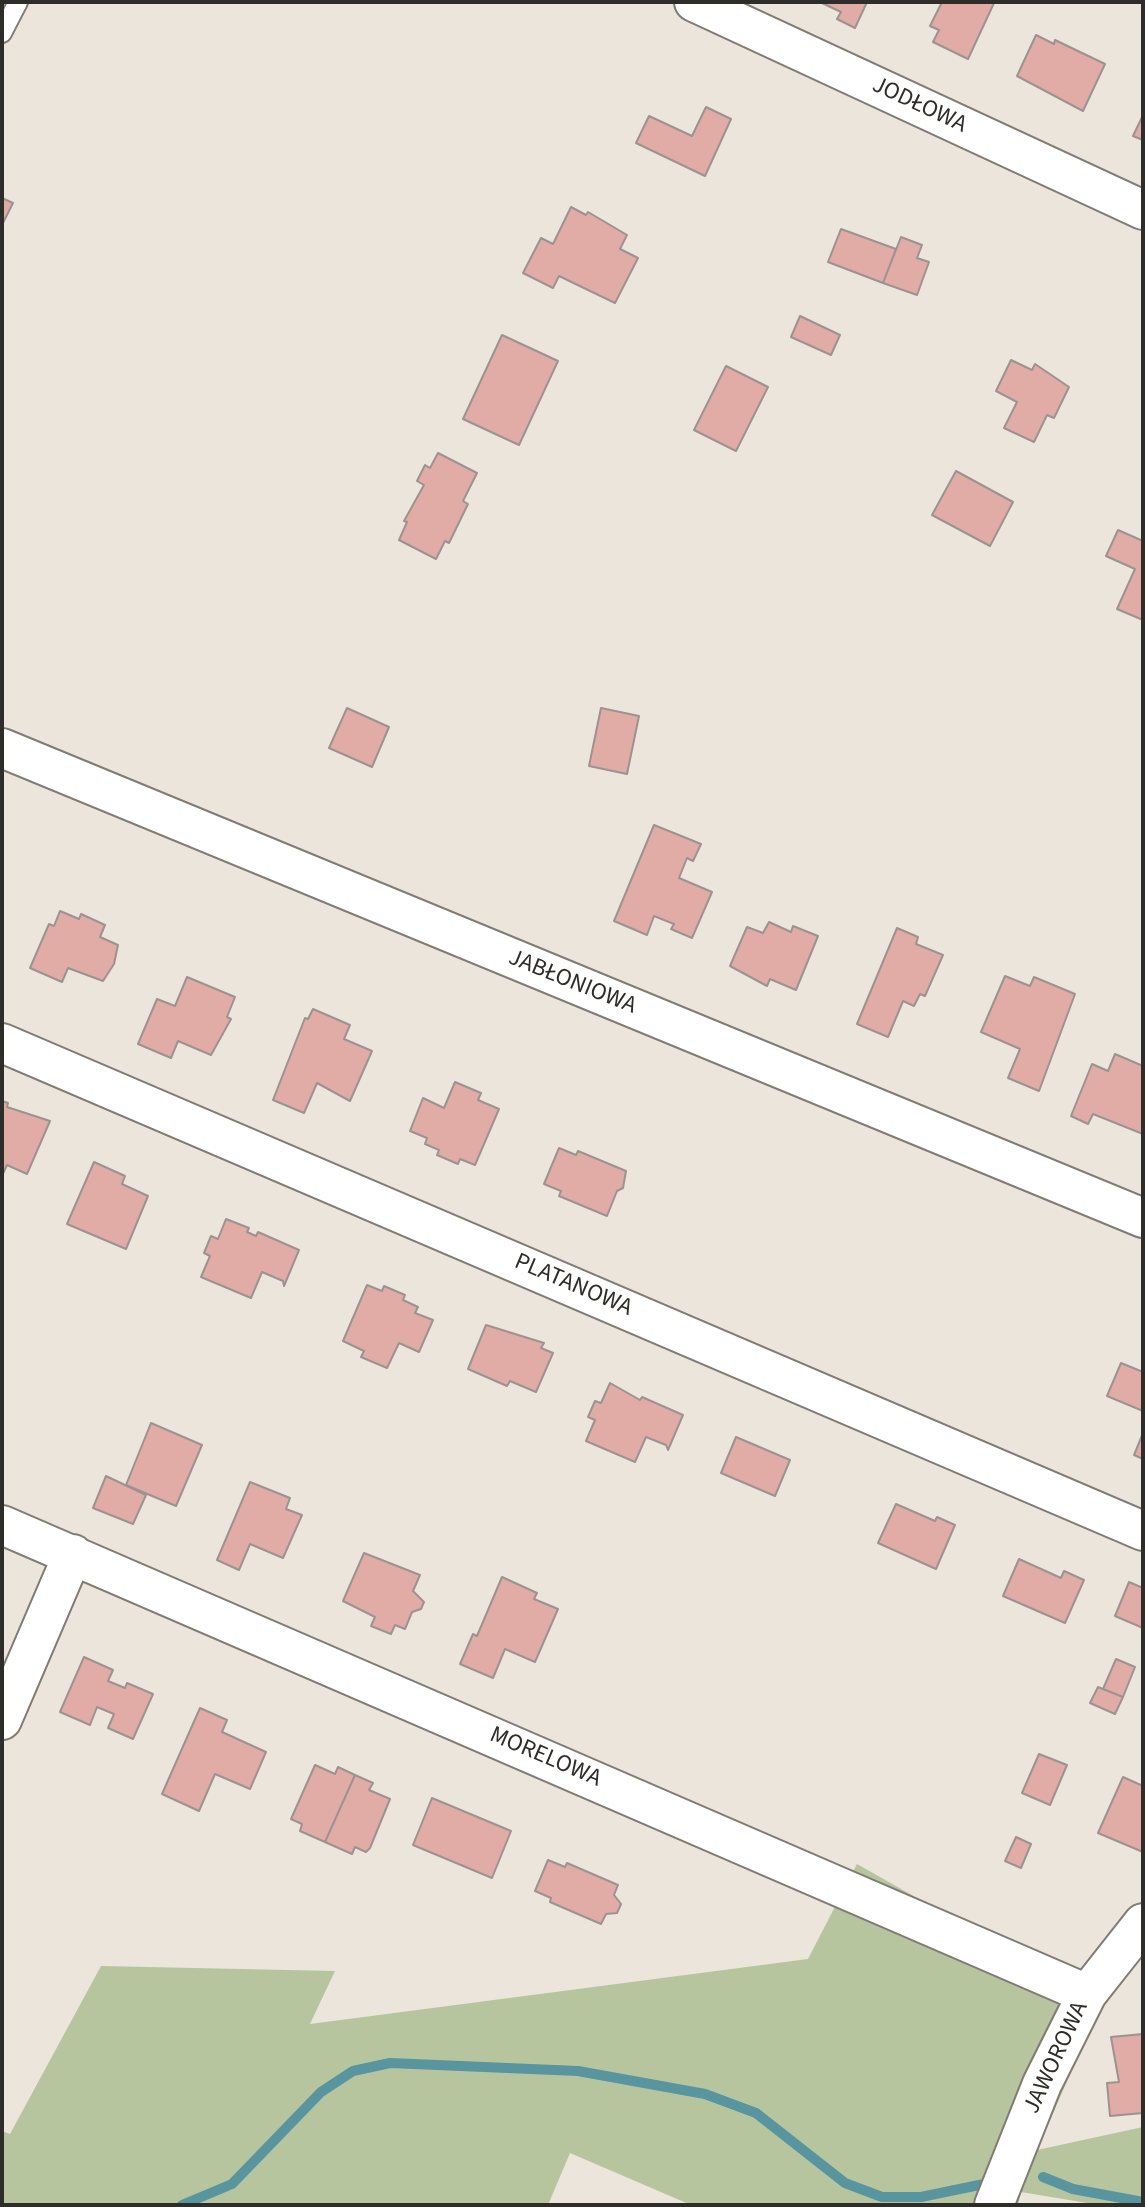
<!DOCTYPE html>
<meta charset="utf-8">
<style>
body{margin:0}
#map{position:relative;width:1145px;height:2207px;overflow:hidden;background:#ebe5dc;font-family:"Source Sans 3",sans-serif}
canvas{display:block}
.frame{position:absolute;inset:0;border:4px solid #2f2d29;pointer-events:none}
</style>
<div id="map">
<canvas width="1145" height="2207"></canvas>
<div class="frame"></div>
</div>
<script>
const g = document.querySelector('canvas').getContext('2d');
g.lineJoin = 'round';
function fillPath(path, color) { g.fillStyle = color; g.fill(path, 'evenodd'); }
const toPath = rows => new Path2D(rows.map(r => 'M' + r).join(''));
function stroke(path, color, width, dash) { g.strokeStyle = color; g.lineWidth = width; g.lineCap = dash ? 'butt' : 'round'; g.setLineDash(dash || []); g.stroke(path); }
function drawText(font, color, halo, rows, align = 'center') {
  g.font = font + ' "Source Sans 3",sans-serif'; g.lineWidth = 8; g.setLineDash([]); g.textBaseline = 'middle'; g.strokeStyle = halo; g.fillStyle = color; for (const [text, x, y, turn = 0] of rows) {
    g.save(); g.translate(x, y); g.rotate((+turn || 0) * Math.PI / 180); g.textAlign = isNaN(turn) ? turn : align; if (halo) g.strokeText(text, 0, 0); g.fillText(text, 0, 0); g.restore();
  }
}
fillPath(toPath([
 [857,1864,1009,1950,1095,2017,1037,2150,1143,2127,1143,2205,1099,2205,1021,2192,1018,2205,691,2205,570,2153,548,2205,2,2205,2,2131,10,2134,101,1966,335,1971,310,2024,808,1959]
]), '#b7c59f');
stroke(toPath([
 [1043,2177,1073,2189,1143,2202],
 [182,2205,232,2184,321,2092,353,2071,390,2063,578,2071,705,2094,756,2113,845,2183,882,2197,921,2197,984,2184]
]), '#59959e', 10);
const building = toPath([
 [867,2,855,28,837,19,841,12,822,3,867,2],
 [942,2,994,3,968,59,933,42,939,30,930,26,942,2],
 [1036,35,1054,44,1055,40,1105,64,1083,111,1017,76,1036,35],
 [706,107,731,119,705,176,636,143,649,116,692,136,706,107],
 [1143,115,1143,140,1133,136,1143,115],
 [2,198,13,203,2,225,2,198],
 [571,207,586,215,588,212,627,235,620,249,638,258,615,303,559,276,553,288,523,273,541,238,553,244,571,207],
 [841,229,896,249,883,283,828,262,841,229],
 [901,237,922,245,917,258,929,262,917,295,883,283,901,237],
 [800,316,840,335,831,355,791,337,800,316],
 [502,335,558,361,519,445,463,419,502,335],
 [1011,360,1032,370,1035,364,1069,387,1054,418,1047,415,1034,442,1004,428,1017,402,996,391,1011,360],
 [726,366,768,387,736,451,694,430,726,366],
 [438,453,477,473,463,501,468,504,449,543,445,541,436,559,399,540,407,522,404,521,424,485,417,481,425,465,430,468,438,453],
 [956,471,1013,502,990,546,932,515,956,471],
 [1118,530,1143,541,1143,620,1117,609,1135,569,1106,556,1118,530],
 [347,708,389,727,372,767,329,748,347,708],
 [601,708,639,716,627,774,589,766,601,708],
 [654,825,701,844,693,861,687,858,679,878,712,892,692,938,671,929,674,924,654,916,647,935,614,921,654,825],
 [60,911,79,919,81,914,105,925,100,937,118,945,114,964,103,981,68,968,62,982,30,968,49,924,54,926,60,911],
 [769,922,791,932,793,926,818,936,796,990,770,979,767,986,730,966,747,927,763,933,769,922],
 [897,928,918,937,916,944,943,955,925,996,920,994,914,1006,903,1001,888,1037,857,1024,897,928],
 [1005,976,1030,986,1034,977,1075,994,1039,1091,1008,1078,1020,1049,981,1032,1005,976],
 [187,977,235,997,227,1017,231,1019,211,1055,178,1041,171,1058,138,1044,157,999,175,1006,187,977],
 [313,1009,350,1025,344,1039,372,1051,350,1101,317,1083,304,1113,273,1100,305,1018,308,1019,313,1009],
 [1115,1054,1143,1066,1143,1134,1093,1114,1088,1124,1071,1116,1092,1064,1108,1071,1115,1054],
 [455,1082,481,1093,478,1100,499,1109,475,1165,460,1159,458,1164,437,1155,439,1150,425,1144,427,1138,410,1131,423,1098,444,1108,455,1082],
 [2,1101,8,1103,7,1107,50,1121,27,1174,7,1165,2,1176,2,1101],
 [559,1148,576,1155,578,1151,626,1171,623,1188,617,1191,607,1216,559,1196,561,1191,544,1184,559,1148],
 [94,1162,125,1176,122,1184,148,1196,126,1249,67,1224,94,1162],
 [226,1219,249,1228,247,1232,256,1236,258,1232,299,1250,284,1286,283,1281,262,1272,251,1298,201,1277,210,1256,204,1253,211,1236,218,1239,226,1219],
 [367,1285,382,1291,384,1286,405,1295,403,1300,418,1307,415,1313,433,1320,419,1352,399,1343,387,1368,361,1357,364,1351,343,1341,367,1285],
 [486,1325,544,1343,541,1348,553,1353,536,1392,510,1381,507,1386,468,1369,486,1325],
 [1121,1363,1143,1372,1143,1411,1107,1396,1121,1363],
 [610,1383,640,1400,642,1397,683,1415,668,1450,666,1445,646,1437,635,1462,586,1441,595,1420,588,1417,595,1401,601,1403,610,1383],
 [151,1423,202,1445,176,1506,126,1485,151,1423],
 [1143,1433,1143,1459,1134,1455,1143,1433],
 [736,1437,790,1460,775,1496,721,1473,736,1437],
 [106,1476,146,1495,133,1524,93,1508,106,1476],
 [250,1482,290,1498,286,1509,302,1515,283,1558,250,1544,239,1570,217,1560,250,1482],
 [896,1504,935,1521,937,1517,955,1525,936,1569,878,1543,896,1504],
 [364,1553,420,1575,413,1591,424,1602,421,1609,412,1612,405,1629,395,1625,391,1634,371,1626,375,1617,343,1601,364,1553],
 [1019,1559,1061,1578,1064,1571,1084,1580,1065,1623,1003,1596,1019,1559],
 [502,1577,537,1593,534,1599,558,1609,535,1662,505,1649,493,1678,460,1664,473,1634,477,1636,502,1577],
 [1129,1582,1143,1588,1143,1628,1115,1616,1129,1582],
 [84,1657,113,1670,108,1681,125,1688,127,1683,153,1694,133,1739,108,1728,114,1714,97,1707,90,1725,60,1712,84,1657],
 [1116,1659,1135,1667,1123,1697,1103,1689,1116,1659],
 [1098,1687,1123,1697,1115,1714,1090,1703,1098,1687],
 [200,1708,227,1720,222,1732,266,1752,250,1789,215,1774,199,1811,162,1794,200,1708],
 [1039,1754,1067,1765,1050,1805,1022,1793,1039,1754],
 [315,1765,335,1774,338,1767,355,1775,325,1842,300,1831,302,1824,291,1819,315,1765],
 [355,1775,373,1783,369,1790,390,1799,370,1848,366,1852,355,1847,352,1854,325,1842,355,1775],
 [1123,1777,1143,1786,1143,1852,1098,1833,1123,1777],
 [432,1798,511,1831,492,1878,413,1845,432,1798],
 [1016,1837,1031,1844,1021,1868,1005,1861,1016,1837],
 [548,1860,565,1867,567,1863,618,1885,614,1895,621,1904,617,1913,606,1914,601,1924,550,1902,551,1898,535,1891,548,1860],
 [1143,2034,1143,2113,1110,2116,1107,2083,1119,2082,1111,2037,1143,2034]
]);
fillPath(building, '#e1aca5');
stroke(building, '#9d9291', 2);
const service = toPath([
 [2,33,18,2]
]);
const minor = toPath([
 [694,2,1143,210],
 [2,748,1143,1218],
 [2,1043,1143,1531],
 [2,1525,1087,1994],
 [2,1720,73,1554],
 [994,2205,1042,2084,1087,1994,1143,1923]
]);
stroke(service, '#807b73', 22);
stroke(minor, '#807b73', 42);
stroke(service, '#fff', 18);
stroke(minor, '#fff', 38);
drawText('24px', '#2f2d29', '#fff', [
 ["JODŁOWA",919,106,25],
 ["JABŁONIOWA",572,983,22],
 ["PLATANOWA",573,1286,23],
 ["MORELOWA",545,1758,23],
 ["JAWOROWA",1057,2058,-65]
]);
</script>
